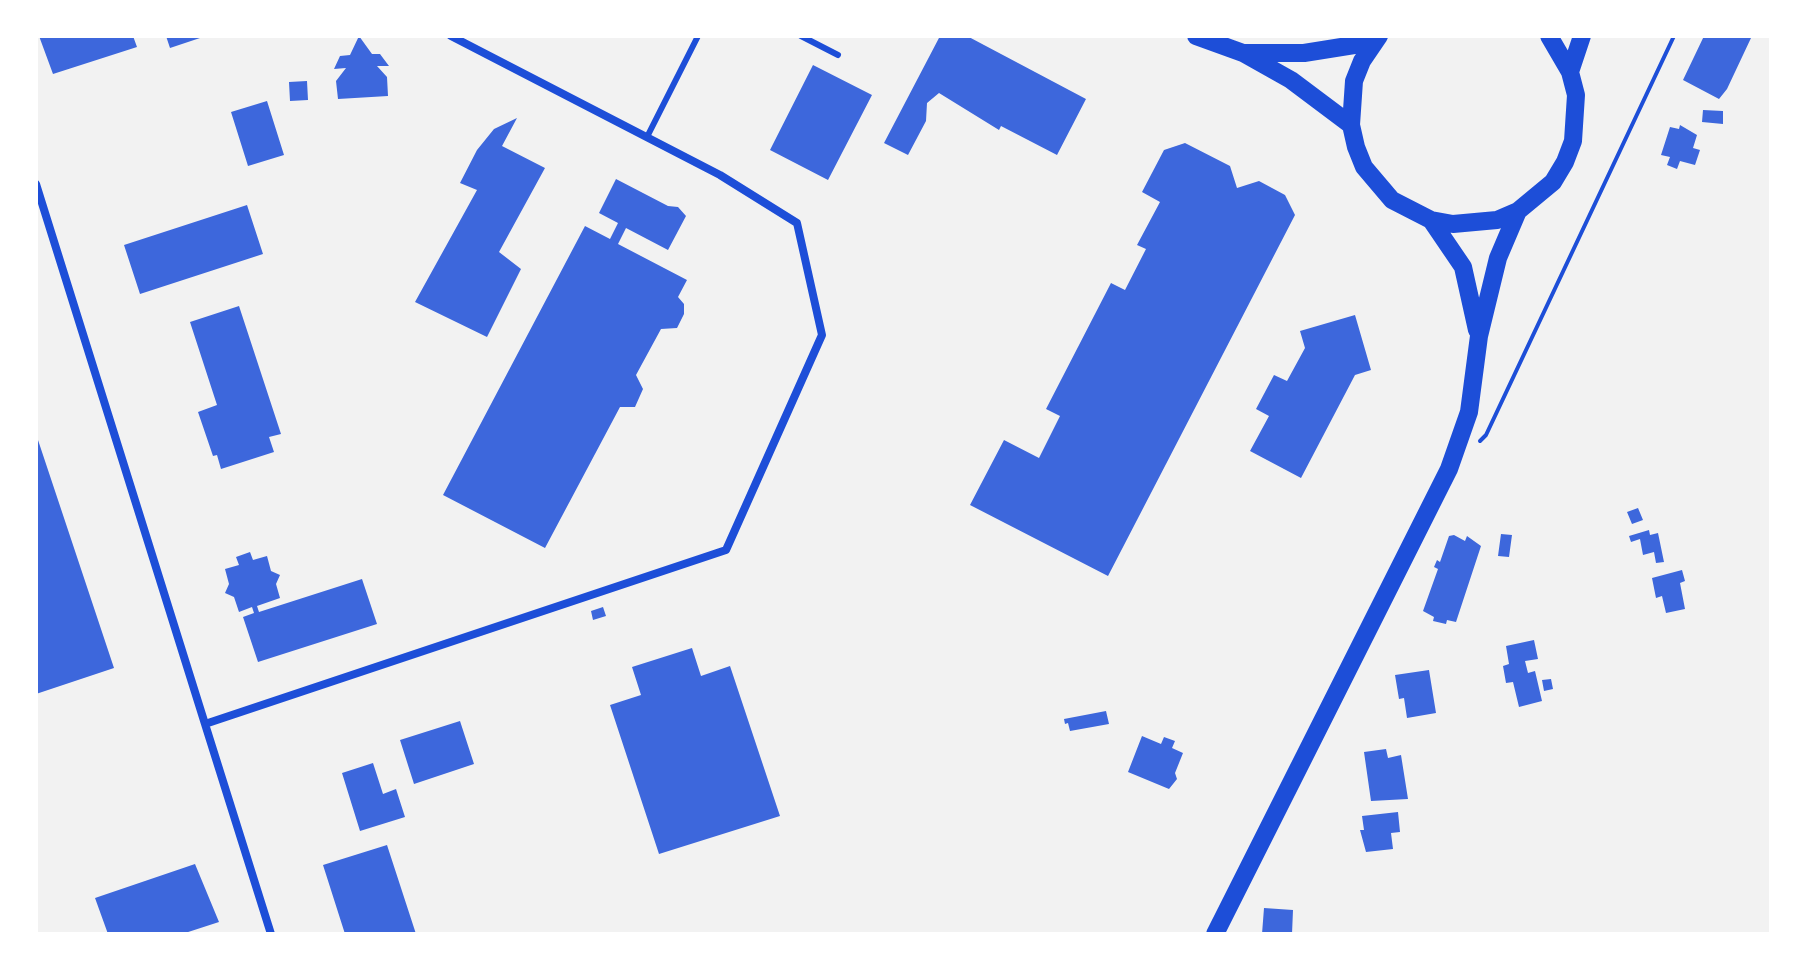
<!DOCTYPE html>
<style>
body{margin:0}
#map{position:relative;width:1807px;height:970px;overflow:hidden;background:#f2f2f2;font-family:"Public Sans",sans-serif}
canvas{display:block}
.frame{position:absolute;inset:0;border:38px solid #fff;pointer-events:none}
</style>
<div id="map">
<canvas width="1807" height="970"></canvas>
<div class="frame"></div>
</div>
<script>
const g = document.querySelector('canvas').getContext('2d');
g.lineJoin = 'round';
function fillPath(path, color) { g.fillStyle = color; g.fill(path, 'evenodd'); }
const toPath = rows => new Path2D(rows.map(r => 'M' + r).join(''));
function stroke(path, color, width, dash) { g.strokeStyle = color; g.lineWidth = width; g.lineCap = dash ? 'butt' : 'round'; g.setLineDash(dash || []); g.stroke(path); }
fillPath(toPath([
 [39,36,133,36,137,47,53,74],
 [166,36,203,36,203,37,170,48],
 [359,36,372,54,380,54,389,66,377,66,387,77,388,96,338,99,336,81,346,68,334,69,340,56,350,55],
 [940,36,967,36,1086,99,1057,155,1001,126,999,130,939,93,927,103,926,121,908,155,884,143],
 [1704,36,1751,38,1727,89,1719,99,1683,80],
 [813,65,872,95,828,180,770,150],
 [307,81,308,100,290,101,289,82],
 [267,101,284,155,248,166,231,112],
 [1703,110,1723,111,1723,124,1702,122],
 [517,118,502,146,545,168,499,252,521,269,487,337,415,302,477,190,460,183,477,150,494,129],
 [1680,125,1697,135,1693,148,1700,150,1695,165,1680,161,1677,169,1667,165,1670,157,1661,155,1670,127,1679,129],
 [1185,143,1230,166,1237,188,1259,181,1285,195,1295,215,1108,576,970,505,1004,440,1039,458,1060,416,1046,409,1111,283,1125,290,1146,249,1137,245,1160,202,1142,192,1164,150],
 [616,179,668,206,678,207,686,216,668,250,626,228,618,244,687,280,678,297,684,304,684,314,677,328,661,329,636,375,643,389,635,407,620,407,545,548,443,495,585,226,610,239,618,223,599,213],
 [247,205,263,254,140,294,124,245],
 [239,306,281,434,269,437,274,452,221,469,217,455,213,456,198,412,217,405,190,322],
 [1355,315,1371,370,1355,375,1301,478,1250,451,1269,416,1256,409,1274,375,1287,381,1305,348,1300,331],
 [36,434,114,668,36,694],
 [1638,508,1643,520,1632,524,1627,512],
 [1649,530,1650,535,1658,533,1664,562,1656,563,1654,552,1643,555,1640,539,1631,542,1629,536],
 [1501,534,1512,535,1509,557,1498,556],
 [1454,535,1465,541,1467,536,1481,546,1456,622,1447,620,1446,624,1433,621,1434,617,1423,611,1438,569,1434,567,1437,560,1440,562,1449,536],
 [250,552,253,560,267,556,271,571,280,575,276,584,280,598,257,606,259,612,362,579,377,624,258,662,243,617,254,613,252,607,239,612,234,597,225,593,229,584,225,569,239,565,236,557],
 [1682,570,1685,581,1680,583,1685,609,1666,613,1662,596,1656,598,1652,578],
 [603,607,606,616,593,620,591,611],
 [1534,640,1538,659,1525,661,1528,673,1535,671,1542,701,1519,707,1513,682,1506,683,1503,666,1509,664,1506,646],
 [692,648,701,676,730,666,780,816,659,854,610,705,641,695,632,667],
 [1429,670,1436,713,1407,718,1404,698,1399,699,1395,675],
 [1551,679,1553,689,1544,691,1542,680],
 [1106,711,1109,724,1070,731,1068,723,1065,724,1064,719],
 [460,721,474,764,414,784,400,740],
 [1142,736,1161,744,1164,737,1175,741,1172,748,1183,753,1175,773,1177,779,1169,789,1128,772],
 [1386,749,1388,758,1401,755,1408,799,1371,801,1364,752],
 [373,763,383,794,396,789,405,817,360,831,342,773],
 [1398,812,1400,832,1391,833,1393,849,1366,852,1360,830,1364,830,1362,816],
 [387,845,416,934,345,934,323,865],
 [195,864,219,922,182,934,108,934,95,898],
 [1264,908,1293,910,1292,934,1262,934]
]), '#3d67dc');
stroke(toPath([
 [1480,441,1486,435,1674,36]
]), '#1d4ed8', 4);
stroke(toPath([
 [801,36,838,55],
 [647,137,698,36]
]), '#1d4ed8', 6);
stroke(toPath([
 [36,184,205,724,726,550,822,335,797,223,720,175,451,36],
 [205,724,271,934]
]), '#1d4ed8', 8);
stroke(toPath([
 [1196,36,1243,53,1291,80,1351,125],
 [1379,36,1362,61,1354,81,1351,125,1356,147,1364,167,1392,200,1431,220,1453,224,1497,220,1518,211,1553,182,1565,162,1573,141,1576,95,1570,72,1549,36],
 [1245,53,1304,53,1373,42],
 [1570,72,1582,36],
 [1431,220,1463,267,1477,330],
 [1215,934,1449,469,1469,412,1479,336,1498,258,1518,211]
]), '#1d4ed8', 18);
</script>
